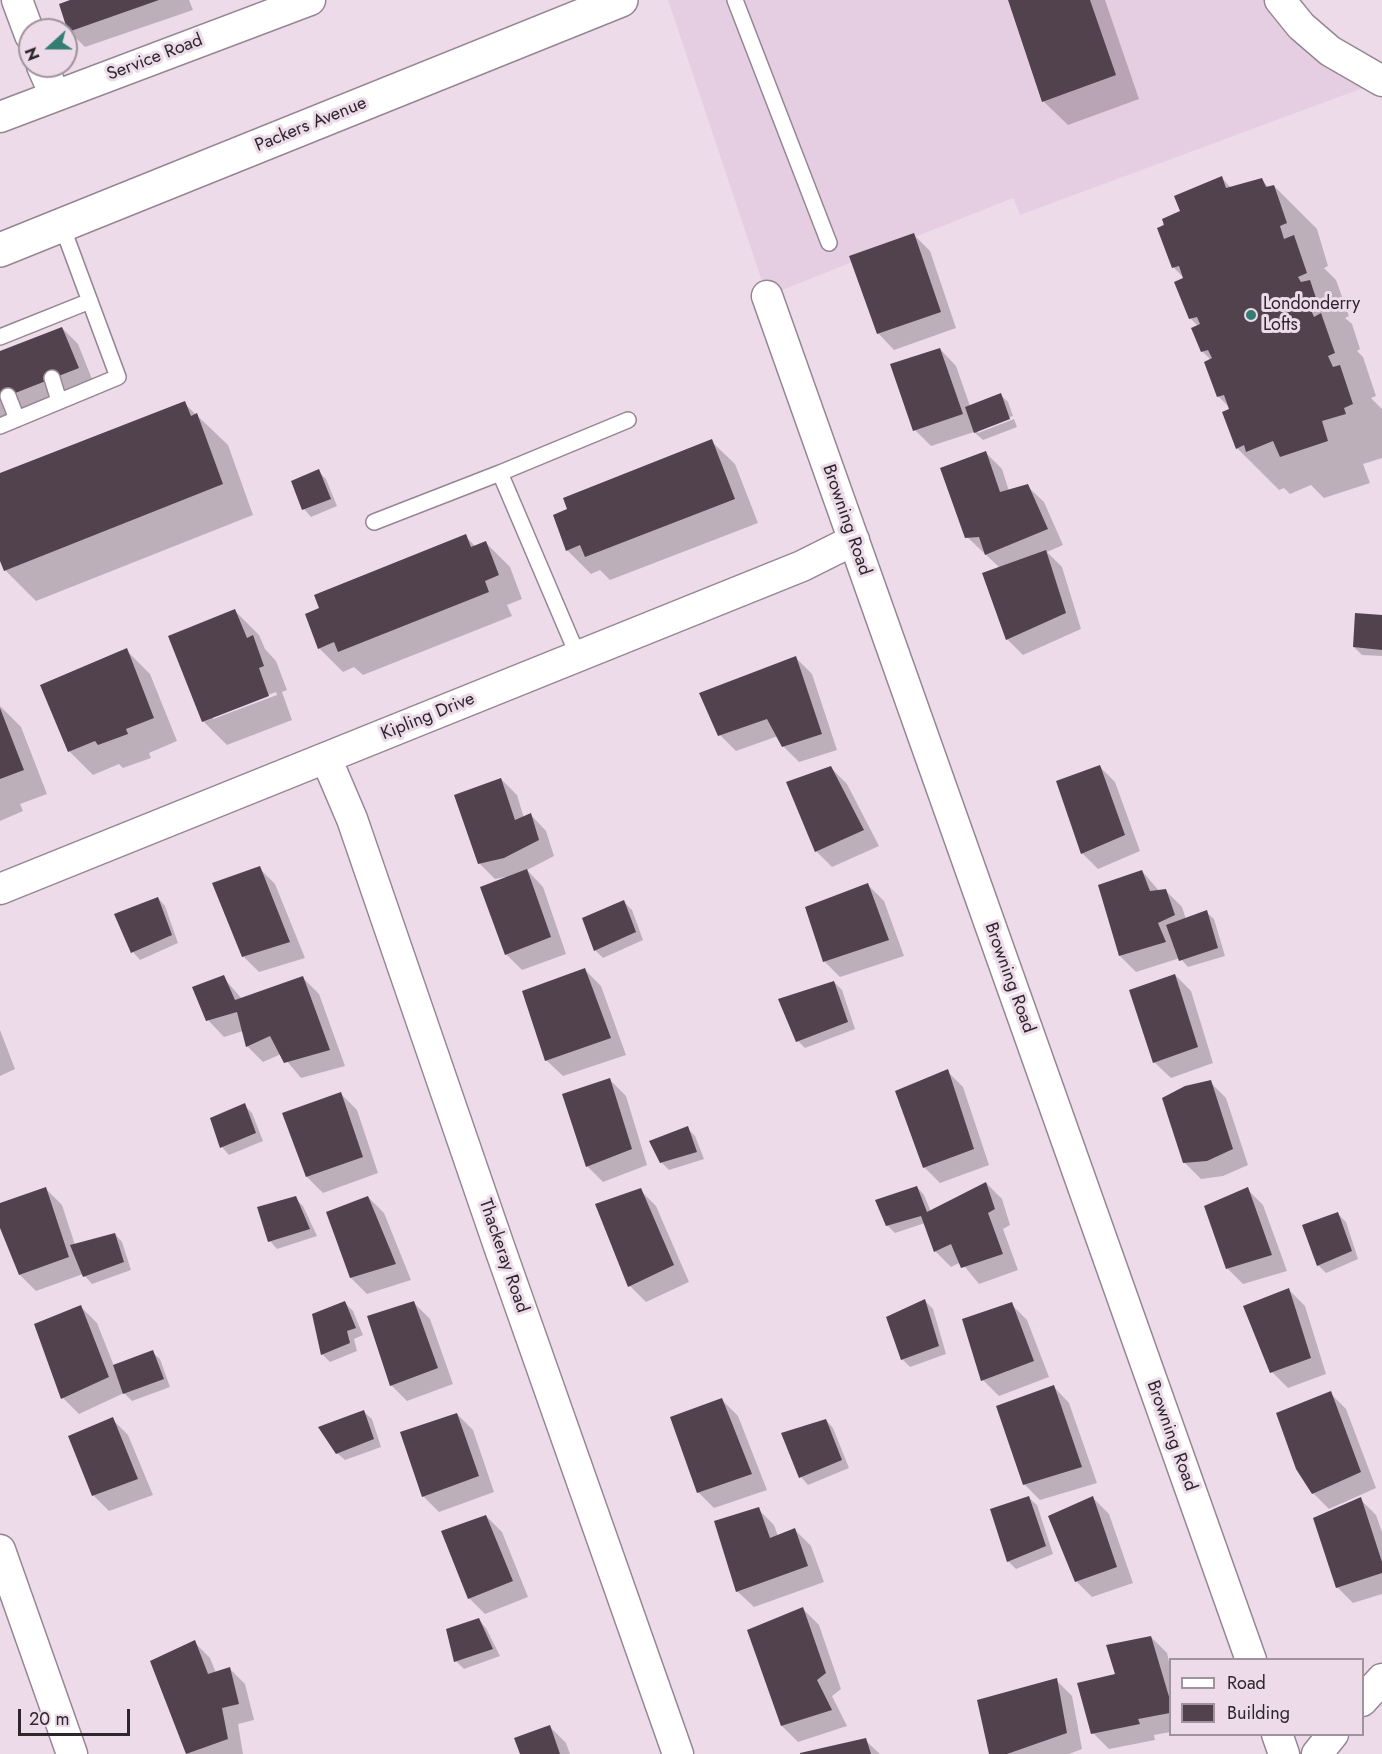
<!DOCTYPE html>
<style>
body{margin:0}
#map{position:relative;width:1382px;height:1754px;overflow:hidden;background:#eddbe9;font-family:Jost,sans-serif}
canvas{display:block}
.legend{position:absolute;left:1169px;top:1658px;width:195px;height:78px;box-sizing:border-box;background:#eddbe9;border:2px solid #a0939d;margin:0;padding:8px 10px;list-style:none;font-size:18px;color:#2d262c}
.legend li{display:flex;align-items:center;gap:12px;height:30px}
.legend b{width:30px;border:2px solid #a0939d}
.north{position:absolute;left:18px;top:18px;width:60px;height:60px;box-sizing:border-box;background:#eddbe9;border:2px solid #a0939d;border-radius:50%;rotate:249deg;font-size:16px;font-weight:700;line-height:24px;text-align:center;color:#2d262c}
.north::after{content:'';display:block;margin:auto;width:21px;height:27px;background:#357c75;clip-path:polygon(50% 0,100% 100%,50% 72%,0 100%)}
.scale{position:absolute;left:18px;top:1709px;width:112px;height:27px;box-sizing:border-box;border:3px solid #2d262c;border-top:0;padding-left:8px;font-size:18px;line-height:21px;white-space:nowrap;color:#2d262c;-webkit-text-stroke:4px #eddbe9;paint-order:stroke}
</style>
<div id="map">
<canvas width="1382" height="1754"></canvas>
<ul class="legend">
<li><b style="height:8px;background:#fff"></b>Road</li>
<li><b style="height:16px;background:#51424e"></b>Building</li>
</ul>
<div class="north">N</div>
<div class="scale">20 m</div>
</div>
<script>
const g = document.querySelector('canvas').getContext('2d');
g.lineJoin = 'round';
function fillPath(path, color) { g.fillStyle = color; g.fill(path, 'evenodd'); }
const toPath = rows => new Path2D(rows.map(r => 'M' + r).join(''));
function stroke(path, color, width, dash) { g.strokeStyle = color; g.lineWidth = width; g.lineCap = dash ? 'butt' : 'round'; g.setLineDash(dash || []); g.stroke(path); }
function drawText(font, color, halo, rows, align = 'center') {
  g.font = font + ' Jost,sans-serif'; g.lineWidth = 6; g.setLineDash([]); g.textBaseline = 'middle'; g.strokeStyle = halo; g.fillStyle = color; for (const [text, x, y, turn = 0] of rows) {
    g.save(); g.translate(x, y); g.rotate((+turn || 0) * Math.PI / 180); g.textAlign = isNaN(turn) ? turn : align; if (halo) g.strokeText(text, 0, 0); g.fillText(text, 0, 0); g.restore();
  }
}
fillPath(toPath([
 [668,0,1280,0,1382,81,1020,215,1013,198,767,296]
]), '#e6cee2');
fillPath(toPath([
 [74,0,189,0,193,10,85,47,69,31],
 [1010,0,1105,0,1139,99,1068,125,1044,102],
 [1222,178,1231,188,1262,180,1269,188,1274,186,1317,229,1328,266,1324,268,1336,280,1349,316,1345,318,1352,324,1360,349,1357,351,1363,357,1376,396,1371,398,1382,409,1382,458,1363,464,1370,483,1324,498,1311,485,1290,494,1284,488,1279,490,1237,448,1232,410,1219,397,1205,363,1211,360,1202,351,1198,326,1190,318,1185,279,1174,268,1159,228],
 [914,235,930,251,956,328,894,350,878,333],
 [62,328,78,344,94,384,0,421,0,353],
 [940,349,956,366,970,406,1001,395,1008,402,1013,416,978,430,978,433,1014,419,1017,427,983,440,974,432,931,446,915,430],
 [184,403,228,445,253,515,36,601,5,570,0,557,0,475],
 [711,441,735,464,758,523,610,580,600,570,591,574,567,550],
 [986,453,1002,469,1009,491,1027,486,1044,502,1063,545,1047,552,1062,567,1081,629,1023,655,1007,639,1000,568,967,537],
 [318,471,326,479,337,506,311,517,304,509,293,482],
 [465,536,476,547,486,543,510,567,522,599,507,605,512,616,363,675,354,667,343,672,319,648],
 [235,611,259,635,265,649,276,661,287,690,282,692,292,720,227,745,203,721],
 [276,692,277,695,213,719,213,716],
 [1382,617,1382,656,1362,655,1354,647],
 [126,650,150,674,177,741,149,753,151,758,123,768,119,764,93,775,69,751],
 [796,658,812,674,837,750,799,762,783,746,778,736,736,751,720,735],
 [0,706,21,727,47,794,20,804,23,811,0,821],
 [1099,766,1115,782,1140,851,1098,869,1082,853],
 [831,768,847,784,879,846,832,867,816,851,788,783],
 [501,779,517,795,524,818,531,815,546,831,554,856,527,870,543,887,566,954,522,970,506,954,505,877,495,879,479,863],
 [259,868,275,884,305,958,259,972,243,956],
 [1142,871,1160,892,1166,891,1182,907,1186,919,1206,912,1214,919,1225,956,1188,967,1180,958,1136,972,1120,956],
 [868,885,884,901,904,956,840,977,824,961],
 [158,898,165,906,178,943,140,960,133,952],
 [624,902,632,910,643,940,603,958,595,950],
 [585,970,601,986,626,1055,563,1076,546,1060],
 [1175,975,1191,991,1213,1063,1171,1078,1154,1062],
 [223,977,242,999,303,978,319,994,345,1066,301,1078,281,1054,263,1062,247,1046,243,1031,224,1037,208,1020,194,987],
 [834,982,842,990,855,1029,805,1048,798,1041],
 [0,1030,15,1069,0,1076],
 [947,1071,963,1087,989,1165,940,1183,924,1167],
 [610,1080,626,1096,647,1165,603,1182,587,1166],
 [1210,1082,1226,1098,1248,1165,1223,1176,1201,1179,1184,1162],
 [341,1094,357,1110,378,1173,323,1193,307,1177,284,1114],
 [244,1105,252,1113,263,1141,229,1155,222,1147],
 [687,1128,695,1136,704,1159,669,1170,661,1162],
 [986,1183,1002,1199,1010,1225,1003,1229,1018,1270,979,1284,961,1262,951,1267,935,1251,925,1223,895,1233,887,1225,917,1187,924,1195,931,1212],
 [46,1189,62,1205,75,1245,115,1234,122,1242,131,1270,92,1284,83,1274,36,1291,20,1275,0,1224,0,1204],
 [1247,1189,1263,1205,1287,1271,1243,1284,1227,1268],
 [640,1190,656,1206,689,1282,646,1302,630,1286],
 [368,1197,384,1213,411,1280,367,1294,351,1278,328,1212],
 [295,1198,303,1206,317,1236,277,1249,270,1241],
 [1338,1214,1346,1222,1358,1259,1326,1273,1318,1265],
 [1289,1290,1305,1306,1326,1374,1288,1388,1272,1372],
 [925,1301,933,1309,946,1354,910,1367,902,1359],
 [345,1303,353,1311,363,1335,354,1339,357,1351,330,1362,322,1354],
 [414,1303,430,1319,453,1384,407,1401,391,1385],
 [1011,1304,1027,1320,1049,1377,999,1396,983,1380],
 [81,1307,97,1323,114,1366,152,1352,160,1359,170,1387,132,1401,124,1393,79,1414,63,1398],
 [1053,1386,1069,1403,1097,1483,1040,1500,1024,1484],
 [1330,1393,1346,1409,1376,1488,1329,1509,1313,1493],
 [722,1400,738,1416,767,1490,714,1508,698,1492],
 [364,1412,372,1419,381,1447,345,1460,337,1453],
 [457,1414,473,1430,494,1492,439,1512,423,1496],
 [112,1419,128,1435,153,1495,109,1511,93,1495],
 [826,1420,833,1428,849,1468,808,1485,801,1477],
 [1029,1498,1037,1505,1053,1554,1016,1569,1008,1561],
 [1093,1498,1109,1514,1133,1583,1092,1597,1076,1581],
 [1360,1499,1376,1515,1382,1532,1382,1594,1353,1603,1337,1587],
 [758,1509,774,1525,778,1536,795,1530,811,1546,824,1582,754,1607,737,1591],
 [486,1516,502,1532,528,1597,485,1614,469,1598],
 [803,1609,819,1625,841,1689,832,1696,847,1726,798,1742,782,1726],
 [479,1620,486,1628,500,1656,464,1669,456,1661,448,1630],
 [1151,1637,1167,1653,1170,1666,1170,1732,1154,1735,1155,1740,1109,1749,1093,1733,1116,1675],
 [194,1642,210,1658,216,1673,229,1668,245,1684,254,1720,238,1724,243,1754,187,1754,152,1661],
 [1056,1680,1072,1696,1082,1749,1069,1754,991,1754],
 [550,1727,566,1743,570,1754,522,1754],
 [865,1740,880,1754,802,1754]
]), '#0003');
fillPath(toPath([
 [70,0,159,0,68,32,59,4],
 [1008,0,1090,0,1116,75,1042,102],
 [1222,176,1226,188,1262,178,1266,187,1274,185,1287,223,1280,226,1284,239,1294,235,1307,273,1298,277,1301,282,1310,280,1319,307,1311,310,1314,317,1321,313,1335,353,1328,356,1333,367,1340,365,1353,404,1344,408,1346,414,1322,421,1328,441,1280,457,1273,441,1246,452,1244,445,1236,449,1222,412,1229,409,1224,395,1217,397,1204,362,1212,358,1208,350,1201,352,1191,328,1200,324,1197,317,1189,319,1174,282,1183,278,1179,266,1172,268,1157,228,1164,225,1162,219,1180,211,1174,196],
 [914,233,941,312,877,334,849,256],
 [62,327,79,368,0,399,0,351],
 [940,348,963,414,913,431,890,364],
 [1001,393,1010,419,974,433,965,407],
 [185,401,191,416,197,413,223,484,4,571,0,561,0,473],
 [712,439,735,499,585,557,580,545,566,551,553,515,567,509,563,498],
 [986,451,1000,492,1028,484,1048,529,985,555,979,537,965,538,940,468],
 [319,469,331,499,302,510,291,481],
 [466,534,471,547,486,541,499,575,485,581,489,592,338,652,334,642,318,649,305,614,319,608,314,595],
 [1046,550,1066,613,1006,640,982,573],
 [235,609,247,638,253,635,264,666,259,668,269,696,202,722,168,636],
 [1355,613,1382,615,1382,650,1353,647],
 [127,648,154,718,126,729,128,734,98,745,95,741,68,752,40,685],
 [796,656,822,734,782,747,767,719,718,736,699,693],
 [0,708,24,770,0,779],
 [1100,765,1125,835,1081,854,1056,781],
 [831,766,864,830,815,852,786,782],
 [501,778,515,820,531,813,539,840,504,858,478,864,454,795],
 [260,866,290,942,242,957,212,883],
 [527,869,551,937,505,955,480,887],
 [1142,870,1150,891,1166,889,1175,915,1158,923,1166,942,1119,956,1098,885],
 [868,883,889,940,823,962,805,907],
 [158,897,172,935,131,953,114,914],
 [624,900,636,932,594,951,582,918],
 [1207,910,1218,948,1179,961,1166,925],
 [585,968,611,1038,545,1061,522,991],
 [1175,974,1198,1047,1153,1063,1129,990],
 [224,975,235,1000,303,976,330,1050,284,1063,270,1036,246,1047,237,1012,206,1021,192,987],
 [834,981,848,1022,796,1042,778,999],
 [948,1069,974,1149,923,1168,895,1091],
 [610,1078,632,1149,586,1167,562,1094],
 [1211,1080,1233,1149,1207,1161,1183,1163,1162,1098,1185,1086],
 [341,1092,363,1157,306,1177,282,1113],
 [245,1103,256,1133,220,1148,210,1118],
 [688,1126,697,1152,660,1163,649,1141],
 [986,1182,995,1209,988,1213,1003,1254,961,1268,951,1244,934,1252,921,1216,886,1226,875,1200,917,1186,927,1212],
 [46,1187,69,1257,19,1275,0,1228,0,1203],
 [1248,1187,1272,1255,1226,1269,1204,1206],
 [641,1188,674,1265,628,1287,595,1204],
 [296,1196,310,1229,268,1242,257,1207],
 [368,1196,396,1264,350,1278,326,1212],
 [1338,1212,1352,1251,1317,1266,1302,1225],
 [115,1233,124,1262,83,1277,70,1245],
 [1289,1288,1311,1358,1270,1373,1243,1306],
 [925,1299,939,1346,901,1360,886,1317],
 [345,1301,356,1328,347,1331,350,1343,321,1355,312,1314],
 [414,1301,438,1368,390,1386,367,1316],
 [1012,1302,1034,1361,981,1381,962,1319],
 [81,1305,109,1377,61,1399,34,1324],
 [153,1350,164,1379,123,1394,113,1365],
 [1054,1385,1082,1467,1023,1485,996,1406],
 [1331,1391,1361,1472,1312,1494,1296,1469,1276,1413],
 [722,1398,752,1474,697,1493,670,1417],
 [364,1410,374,1439,336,1454,318,1427],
 [457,1413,479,1476,422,1497,400,1432],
 [113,1417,138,1479,92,1496,68,1436],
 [826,1419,842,1460,799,1478,781,1433],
 [1029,1496,1046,1546,1007,1562,990,1509],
 [1093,1496,1117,1567,1075,1582,1048,1516],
 [1361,1497,1382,1562,1382,1573,1336,1588,1313,1518],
 [759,1507,770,1538,795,1528,808,1566,736,1592,714,1521],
 [486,1515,513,1581,468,1599,441,1531],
 [803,1607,826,1673,817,1680,832,1710,781,1726,747,1630],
 [479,1618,493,1649,454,1662,446,1629],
 [1151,1636,1170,1700,1170,1713,1138,1719,1140,1724,1091,1734,1077,1683,1115,1674,1106,1645],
 [195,1640,208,1674,230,1667,239,1704,222,1708,228,1739,186,1754,150,1661],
 [1057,1678,1067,1733,1007,1754,989,1754,977,1700],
 [550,1725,560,1754,520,1754,514,1738],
 [866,1738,871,1754,800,1754,800,1753]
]), '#51424e');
const service = toPath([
 [735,0,829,243],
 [0,337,90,301],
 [52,378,59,401],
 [8,396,17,419],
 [0,426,118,377,62,226],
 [374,522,500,473],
 [578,656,500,473,628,420]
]);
const minor = toPath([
 [17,0,30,35],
 [1280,0,1301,26,1330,51,1382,81],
 [42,66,55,95],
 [0,117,310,0],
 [767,296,1251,1660],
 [326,758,352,819,500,1249,678,1754],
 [0,889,802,566,854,540],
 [0,1550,72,1754],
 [1362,1701,1382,1679],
 [1277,1734,1284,1754],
 [1317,1754,1333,1734]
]);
const secondary = toPath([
 [0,250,621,0]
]);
stroke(service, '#968693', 18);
stroke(minor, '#968693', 33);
stroke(secondary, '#968693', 36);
stroke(service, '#fff', 15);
stroke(minor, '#fff', 30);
stroke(secondary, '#fff', 33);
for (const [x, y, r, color] of [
 [1251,315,6,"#357c75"]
]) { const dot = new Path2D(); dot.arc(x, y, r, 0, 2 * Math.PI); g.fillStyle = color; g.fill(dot); stroke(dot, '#eddbe9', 2); }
drawText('18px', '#2d262c', '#eddbe9', [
 ["Service Road",155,58,-21],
 ["Packers Avenue",311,125,-22],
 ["Browning Road",846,520,71],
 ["Kipling Drive",428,717,-22],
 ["Browning Road",1009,978,70],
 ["Thackeray Road",503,1256,71],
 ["Browning Road",1171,1436,70]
]);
drawText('18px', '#2d262c', '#eddbe9', [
 ["Londonderry",1263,305],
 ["Lofts",1263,326]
], 'left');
</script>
